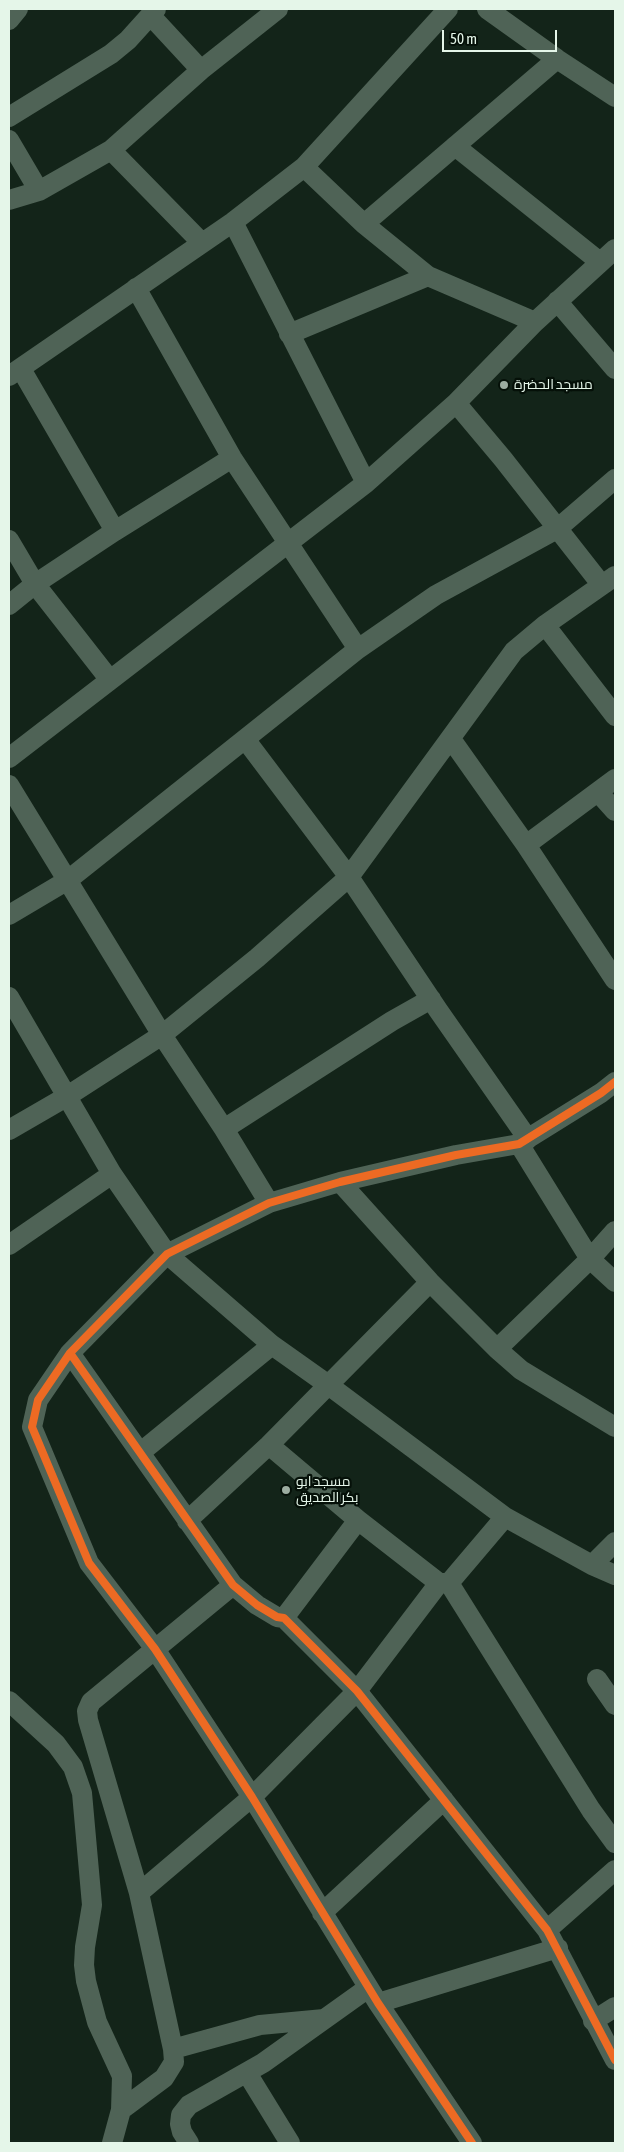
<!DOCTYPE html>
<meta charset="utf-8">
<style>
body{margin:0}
#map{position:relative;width:624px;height:2152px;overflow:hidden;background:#132419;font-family:"Asap Condensed",sans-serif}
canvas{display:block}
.frame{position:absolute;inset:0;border:10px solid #e5f6e9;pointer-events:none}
.scale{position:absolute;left:442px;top:30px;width:115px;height:22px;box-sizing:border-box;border:2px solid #e5f6e9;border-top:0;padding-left:6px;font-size:15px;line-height:18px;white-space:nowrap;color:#e5f6e9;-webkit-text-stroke:4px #051008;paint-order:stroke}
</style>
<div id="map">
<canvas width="624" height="2152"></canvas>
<div class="frame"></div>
<div class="scale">50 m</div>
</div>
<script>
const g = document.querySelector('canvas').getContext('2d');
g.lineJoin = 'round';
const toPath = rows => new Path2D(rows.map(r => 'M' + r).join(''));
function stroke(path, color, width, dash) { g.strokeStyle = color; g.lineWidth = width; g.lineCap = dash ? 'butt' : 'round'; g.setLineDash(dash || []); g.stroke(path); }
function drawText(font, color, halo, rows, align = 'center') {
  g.font = font + ' "Asap Condensed",Cairo,sans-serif'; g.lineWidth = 4.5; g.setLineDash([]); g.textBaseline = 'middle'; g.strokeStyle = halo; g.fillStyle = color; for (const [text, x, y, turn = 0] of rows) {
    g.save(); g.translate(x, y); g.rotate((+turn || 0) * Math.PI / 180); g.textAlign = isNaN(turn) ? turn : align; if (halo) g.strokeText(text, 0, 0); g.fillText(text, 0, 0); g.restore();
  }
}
stroke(toPath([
 [487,9,557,59,615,97],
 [151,16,201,70],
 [9,20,18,9],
 [9,117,111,54,128,40,156,9],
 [9,140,39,191],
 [455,146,600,262],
 [111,150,202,243],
 [304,167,364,224,428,276,535,322],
 [9,200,39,191,111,150,201,70,278,9],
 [233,222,366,483],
 [364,224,557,59],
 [136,288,232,458,358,649],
 [557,301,615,369],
 [289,334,428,276],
 [21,369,115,531],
 [9,376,233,222,304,167,448,9],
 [456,403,503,459,601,584],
 [9,540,35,584,110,680],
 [9,605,35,584,115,531,232,458],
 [545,625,615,716],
 [245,739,349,877,438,1010,528,1139],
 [451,739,526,845,615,980],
 [9,758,366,483,456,403,535,322,615,249],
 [9,785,162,1035,224,1129,269,1203],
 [598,792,615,811],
 [526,845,615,779],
 [9,915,68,880,358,649,436,595,557,529,615,479],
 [9,997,112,1174,167,1254,272,1345,327,1384,505,1517,592,1565,615,1575],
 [224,1129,392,1021,431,999],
 [9,1130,66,1097,162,1035,257,958,349,877,514,651,545,625,615,576],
 [519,1144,590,1259,615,1282],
 [340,1182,430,1282,497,1349,521,1370,615,1427],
 [9,1245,112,1174],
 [497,1349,590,1259,615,1231],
 [70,1353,233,1585,257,1605,277,1617,284,1618,357,1691,547,1930,615,2060],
 [269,1445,358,1520,439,1583],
 [141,1452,272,1345],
 [187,1521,269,1445,430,1282],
 [592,1565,615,1542],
 [449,1583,591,1810,615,1843],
 [284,1618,358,1520],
 [597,1679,615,1705],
 [9,1701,56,1744,73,1767,82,1793,92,1905,85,1947,84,1965,86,1981,97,2022,122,2076,121,2110,112,2143],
 [139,1893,252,1797,357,1691,439,1583,449,1583,505,1517],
 [322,1913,444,1800],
 [547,1930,615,1870],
 [378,2003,558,1948],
 [593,2021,615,2007],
 [173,2049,260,2025,324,2019],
 [247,2073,290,2143],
 [121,2110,164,2078,174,2062,173,2049,139,1893,88,1720,87,1711,91,1702,233,1585],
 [189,2143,182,2132,180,2124,181,2115,189,2105,263,2063,368,1988],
 [472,2143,378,2003,252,1797,155,1649,89,1563,32,1427,38,1400,70,1353,167,1254,269,1203,340,1182,456,1155,519,1144,601,1093,615,1082]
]), '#4f6356', 20);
stroke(toPath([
 [70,1353,233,1585,257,1605,277,1617,284,1618,357,1691,547,1930,615,2060],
 [472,2143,378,2003,252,1797,155,1649,89,1563,32,1427,38,1400,70,1353,167,1254,269,1203,340,1182,456,1155,519,1144,601,1093,615,1082]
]), '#ed6a23', 8);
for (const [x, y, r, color] of [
 [504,385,5,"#9caca0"],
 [286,1490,5,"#9caca0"]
]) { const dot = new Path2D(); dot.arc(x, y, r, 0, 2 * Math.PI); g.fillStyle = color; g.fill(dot); stroke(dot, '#051008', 2); }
drawText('14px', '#e5f6e9', '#051008', [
 ["مسجد الحضرة",514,385],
 ["مسجد ابو",296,1482],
 ["بكر الصديق",296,1498]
], 'left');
</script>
